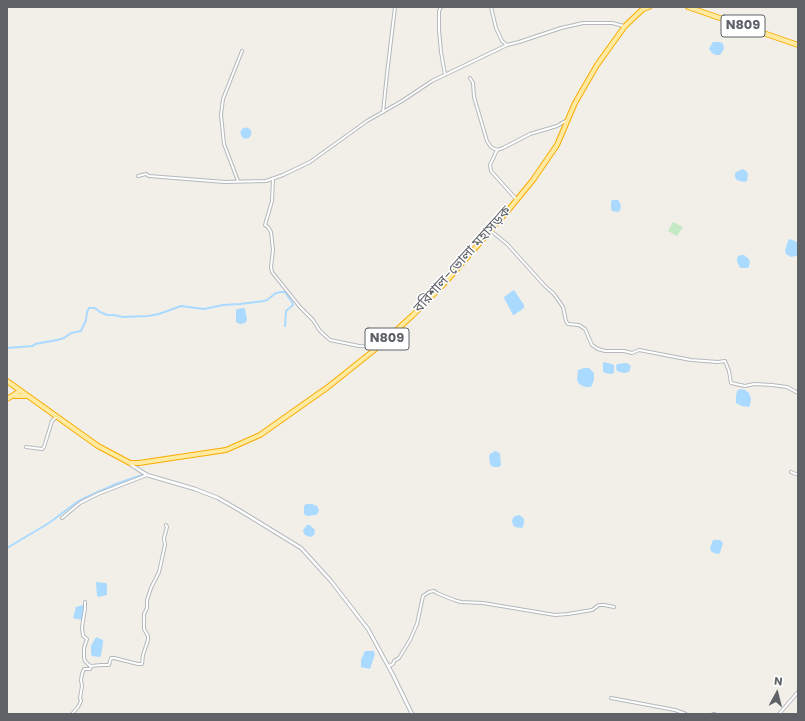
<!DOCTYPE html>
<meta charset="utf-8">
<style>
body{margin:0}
#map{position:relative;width:805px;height:721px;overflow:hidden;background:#f1efe8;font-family:Poppins,sans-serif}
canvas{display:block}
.frame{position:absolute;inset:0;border:8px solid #5f6368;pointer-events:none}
.north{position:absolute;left:757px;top:673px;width:40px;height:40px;-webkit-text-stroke:3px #fff;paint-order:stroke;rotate:7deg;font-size:11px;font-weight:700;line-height:16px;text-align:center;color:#5f6368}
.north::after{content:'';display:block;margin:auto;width:14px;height:18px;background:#5f6368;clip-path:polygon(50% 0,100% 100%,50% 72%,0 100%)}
</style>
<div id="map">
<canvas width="805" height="721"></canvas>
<div class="frame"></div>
<div class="north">N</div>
</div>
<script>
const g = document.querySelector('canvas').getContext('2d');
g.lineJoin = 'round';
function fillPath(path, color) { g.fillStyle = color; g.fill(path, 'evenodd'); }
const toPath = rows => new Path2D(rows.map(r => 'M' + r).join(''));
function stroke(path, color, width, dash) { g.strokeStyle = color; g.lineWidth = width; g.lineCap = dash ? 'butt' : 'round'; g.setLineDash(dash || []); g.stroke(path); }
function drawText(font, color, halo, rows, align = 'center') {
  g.font = font + ' Poppins,"Noto Sans Bengali",sans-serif'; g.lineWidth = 3; g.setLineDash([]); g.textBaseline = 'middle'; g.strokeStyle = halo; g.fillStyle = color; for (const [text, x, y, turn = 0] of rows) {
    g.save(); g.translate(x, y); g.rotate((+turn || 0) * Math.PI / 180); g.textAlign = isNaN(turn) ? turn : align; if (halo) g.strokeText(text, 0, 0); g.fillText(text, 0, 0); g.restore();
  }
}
fillPath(toPath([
 [673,222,683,227,677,236,668,231]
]), '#c5e8c5');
fillPath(toPath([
 [713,42,720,42,723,44,724,49,720,55,716,55,712,53,709,49,711,45],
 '240.5 133a5.5 5.5 0 1 1 11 0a5.5 5.5 0 1 1-11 0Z',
 [743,169,746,171,748,174,747,181,744,182,737,180,735,177,735,173,738,171],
 [613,200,618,200,621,205,620,211,617,212,612,211,611,208,611,201],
 [790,239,797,242,798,244,798,255,795,256,791,257,786,254,785,250,788,241],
 [741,255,744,255,749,259,750,263,748,268,741,268,739,266,737,261,737,259,738,256],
 [514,290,524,305,524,308,514,315,513,315,504,298,504,297],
 [238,309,243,308,245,309,247,320,245,323,240,324,236,322,236,310],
 [603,362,612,364,614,365,614,373,611,374,605,373,603,371],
 [627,363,631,366,629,372,624,373,617,371,616,367,617,364],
 [584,368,589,368,594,373,594,380,591,387,585,387,579,384,577,380,578,370],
 [740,389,745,390,749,393,751,399,750,405,749,407,742,406,736,403,736,396,737,391],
 [495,451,498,452,500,454,501,465,499,467,495,467,491,466,490,464,489,456,490,454],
 [306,504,312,504,317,506,319,510,318,513,316,515,307,516,304,514,304,506],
 [519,515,521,516,524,519,524,523,523,527,521,528,515,527,513,525,512,521,513,518,515,516],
 [307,525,310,525,315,530,314,535,311,537,307,536,304,534,303,530],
 [713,540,720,540,723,543,720,553,718,554,714,553,711,551,710,548],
 [96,582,106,583,107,585,107,595,99,597,97,596],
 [83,605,84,605,82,620,73,618,76,607],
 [96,637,103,640,103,643,101,655,100,657,92,656,91,654,91,646],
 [365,651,374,651,374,653,375,654,370,669,361,667,361,660]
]), '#aadaff');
stroke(toPath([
 [7,348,33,346,35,344,57,340,64,338,71,333,81,331,86,320,87,312,89,308,95,308,100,312,107,315,114,315,123,317,148,316,159,314,181,306,204,309,223,305,240,304,264,301,267,300,276,293,281,292,285,292,292,302,293,305,286,311,285,326],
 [7,548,49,523,77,502,89,496,116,484,142,475]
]), '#aadaff', 2);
const minor = toPath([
 [441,7,439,11,439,30,441,52,445,75],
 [491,7,496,28,502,41,507,45,519,42,561,28,583,23,612,23,624,26],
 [470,78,473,83,474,97,487,141,491,147,497,150,503,148,530,134,557,126,567,120],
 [383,112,387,74,395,7],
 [497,150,490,165,491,171,516,199],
 [138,176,146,174,149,176,225,182,266,181,283,175,310,162,367,121,402,101,432,81,507,45],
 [273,179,272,201,265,225,268,227,271,232,273,250,271,267,272,272,300,307,313,320,320,331,330,340,359,346,376,347],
 [238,181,224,144,221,115,223,99,242,51],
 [491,231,507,244,545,286,554,294,563,307,566,321,568,324,579,325,585,329,592,345,598,349,605,351,624,351,632,353,639,350,691,360,718,362,725,361,729,371,731,383,745,386,754,384,772,385,787,387,798,393],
 [26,447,42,449,44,447,52,421,56,417],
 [791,472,798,475],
 [62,518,80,503,98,494,147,475],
 [85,602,85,609,82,627,83,636,87,639,84,648,84,658,85,661,89,665,91,666,101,665,109,665,111,658,114,658,138,664,142,664,143,655,148,640,148,636,144,629,144,614,147,608,147,600,151,588,159,572,165,545,164,538,167,527,166,525],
 [389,666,393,664,394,661,399,658,410,640,417,624,423,596,429,592,434,591,437,593,444,596,454,600,461,602,483,603,555,615,568,614,592,610,599,605,604,605,614,607],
 [611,698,675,710,686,714],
 [72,714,78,707,81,701,80,698,82,686,81,680,82,674,84,669,90,669,91,666],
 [713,714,715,714],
 [779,714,798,692]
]);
const secondary = toPath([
 [130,464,147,475,195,489,218,498,239,510,301,548,331,581,368,629,393,675,412,714]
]);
const trunk = toPath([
 [688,7,798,45],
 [7,381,98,446,130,463,139,463,226,450,260,435,328,387,378,347,413,315,444,284,510,208,533,180,557,145,575,103,597,65,625,26,643,9,649,7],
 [15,396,27,396],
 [7,399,20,391]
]);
stroke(minor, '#b5b8bc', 4);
stroke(secondary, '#b6babf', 4.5);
stroke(trunk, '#f9ab00', 6);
stroke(minor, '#fff', 2);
stroke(secondary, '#fff', 2.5);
stroke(trunk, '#feeaa1', 4);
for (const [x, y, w] of [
 [743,26,44],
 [387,339,44]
]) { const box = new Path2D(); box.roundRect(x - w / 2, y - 11, w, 22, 3); g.fillStyle = '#fff'; g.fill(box); stroke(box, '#5f6368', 1); }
drawText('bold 13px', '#5f6368', null, [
 ["N809",743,26],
 ["N809",387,339]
]);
drawText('14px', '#5f6368', '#fff', [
 ["বরিশাল-ভোলা মহাসড়ক",463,260,-48]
]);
</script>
